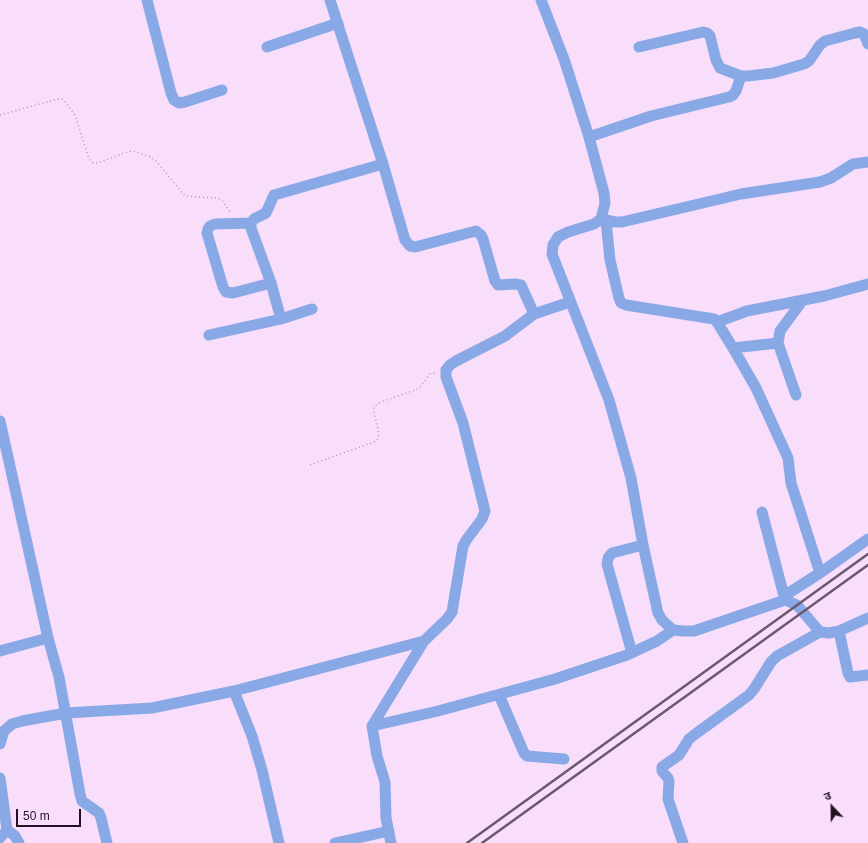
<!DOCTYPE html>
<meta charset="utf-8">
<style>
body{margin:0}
#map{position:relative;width:868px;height:843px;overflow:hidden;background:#f8defb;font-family:Arial,"Noto Sans Devanagari",sans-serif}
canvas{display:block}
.north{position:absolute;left:812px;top:787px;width:40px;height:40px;-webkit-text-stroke:3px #f8defb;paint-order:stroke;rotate:338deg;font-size:11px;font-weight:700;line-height:16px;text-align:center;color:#221324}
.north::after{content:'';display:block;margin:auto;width:14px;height:18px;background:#221324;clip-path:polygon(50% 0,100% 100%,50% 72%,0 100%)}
.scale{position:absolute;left:16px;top:809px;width:65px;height:18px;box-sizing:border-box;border:2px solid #221324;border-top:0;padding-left:5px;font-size:12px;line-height:14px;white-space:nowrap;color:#221324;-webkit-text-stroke:3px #f8defb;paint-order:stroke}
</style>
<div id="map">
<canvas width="868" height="843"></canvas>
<div class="north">उ</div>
<div class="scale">50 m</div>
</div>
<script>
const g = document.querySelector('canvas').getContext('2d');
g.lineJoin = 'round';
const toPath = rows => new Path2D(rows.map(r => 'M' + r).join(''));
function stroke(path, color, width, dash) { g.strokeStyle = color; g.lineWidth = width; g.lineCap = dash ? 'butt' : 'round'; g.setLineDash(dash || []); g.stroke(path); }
stroke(toPath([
 [0,115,58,99,63,99,75,115,89,159,93,163,98,163,124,153,131,151,137,152,151,157,157,162,185,196,216,198,222,200,231,213],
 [310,465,374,442,378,439,379,434,374,413,374,408,377,404,381,402,415,390,420,387,430,374,437,372]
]), '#ae98b1', 1.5, [1, 3]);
stroke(toPath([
 [147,0,171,93,174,100,179,103,185,102,222,90],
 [330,0,383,164,405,240,410,246,415,247,476,231,481,235,483,239,495,281,498,285,515,284,521,285,534,314],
 [541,0,564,59,589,137,604,193,605,203,601,219,594,224,568,232,558,237,553,245,552,254,609,400,631,478,643,545,658,613,662,620,673,630,683,631,694,631,785,600,797,605,820,632,829,633,839,631,868,618],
 [267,47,338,23],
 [639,47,703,32,707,33,710,36,716,60,720,68,741,76,748,76,773,73,804,64,809,61,820,45,825,41,855,33,860,32,864,34,868,44],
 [589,137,651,116,729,97,733,95,736,91,741,76],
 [601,219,615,222,622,222,741,194,820,182,831,178,853,164,868,162],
 [606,221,610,260,619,298,621,303,626,305,714,319,717,322,733,348,756,388,788,458,791,483,820,573],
 [251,223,215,224,210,226,208,229,207,233,223,287,226,292,233,293,271,283],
 [281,319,271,283,251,228,251,223,254,219,266,213,274,195,383,164],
 [717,322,747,311,824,296,868,284],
 [209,335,281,319,312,309],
 [733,348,778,343],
 [796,395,778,343,780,331,803,300],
 [0,421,48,638,59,677,80,794,82,801,99,813,101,818,107,843],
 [762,512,785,600],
 [784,596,820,573,868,539],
 [839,631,848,673,850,677,868,675],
 [424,641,447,619,452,612,463,546,467,539,482,519,485,511,463,423,446,377,446,370,450,365,456,361,505,336,534,314,570,302],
 [0,651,48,638],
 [632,653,607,564,608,558,612,553,643,545],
 [499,695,524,753,527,756,564,759],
 [372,726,377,756,385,782,386,818,391,843],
 [0,744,4,731,12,724,22,721,66,713,152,708,234,691],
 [0,778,7,830,0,838],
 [7,830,15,836,19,843],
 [279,843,262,770,252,736,234,691,424,641,372,726,438,711,555,679,627,655,657,641,673,630],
 [335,843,389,831],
 [683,843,668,799,669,782,668,778,662,771,662,767,679,755,689,739,694,735,749,695,754,689,771,662,777,656,820,632]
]), '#89a9e6', 11);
stroke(toPath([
 [467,843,868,554],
 [482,843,868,565]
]), '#6a586d', 2.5);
</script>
